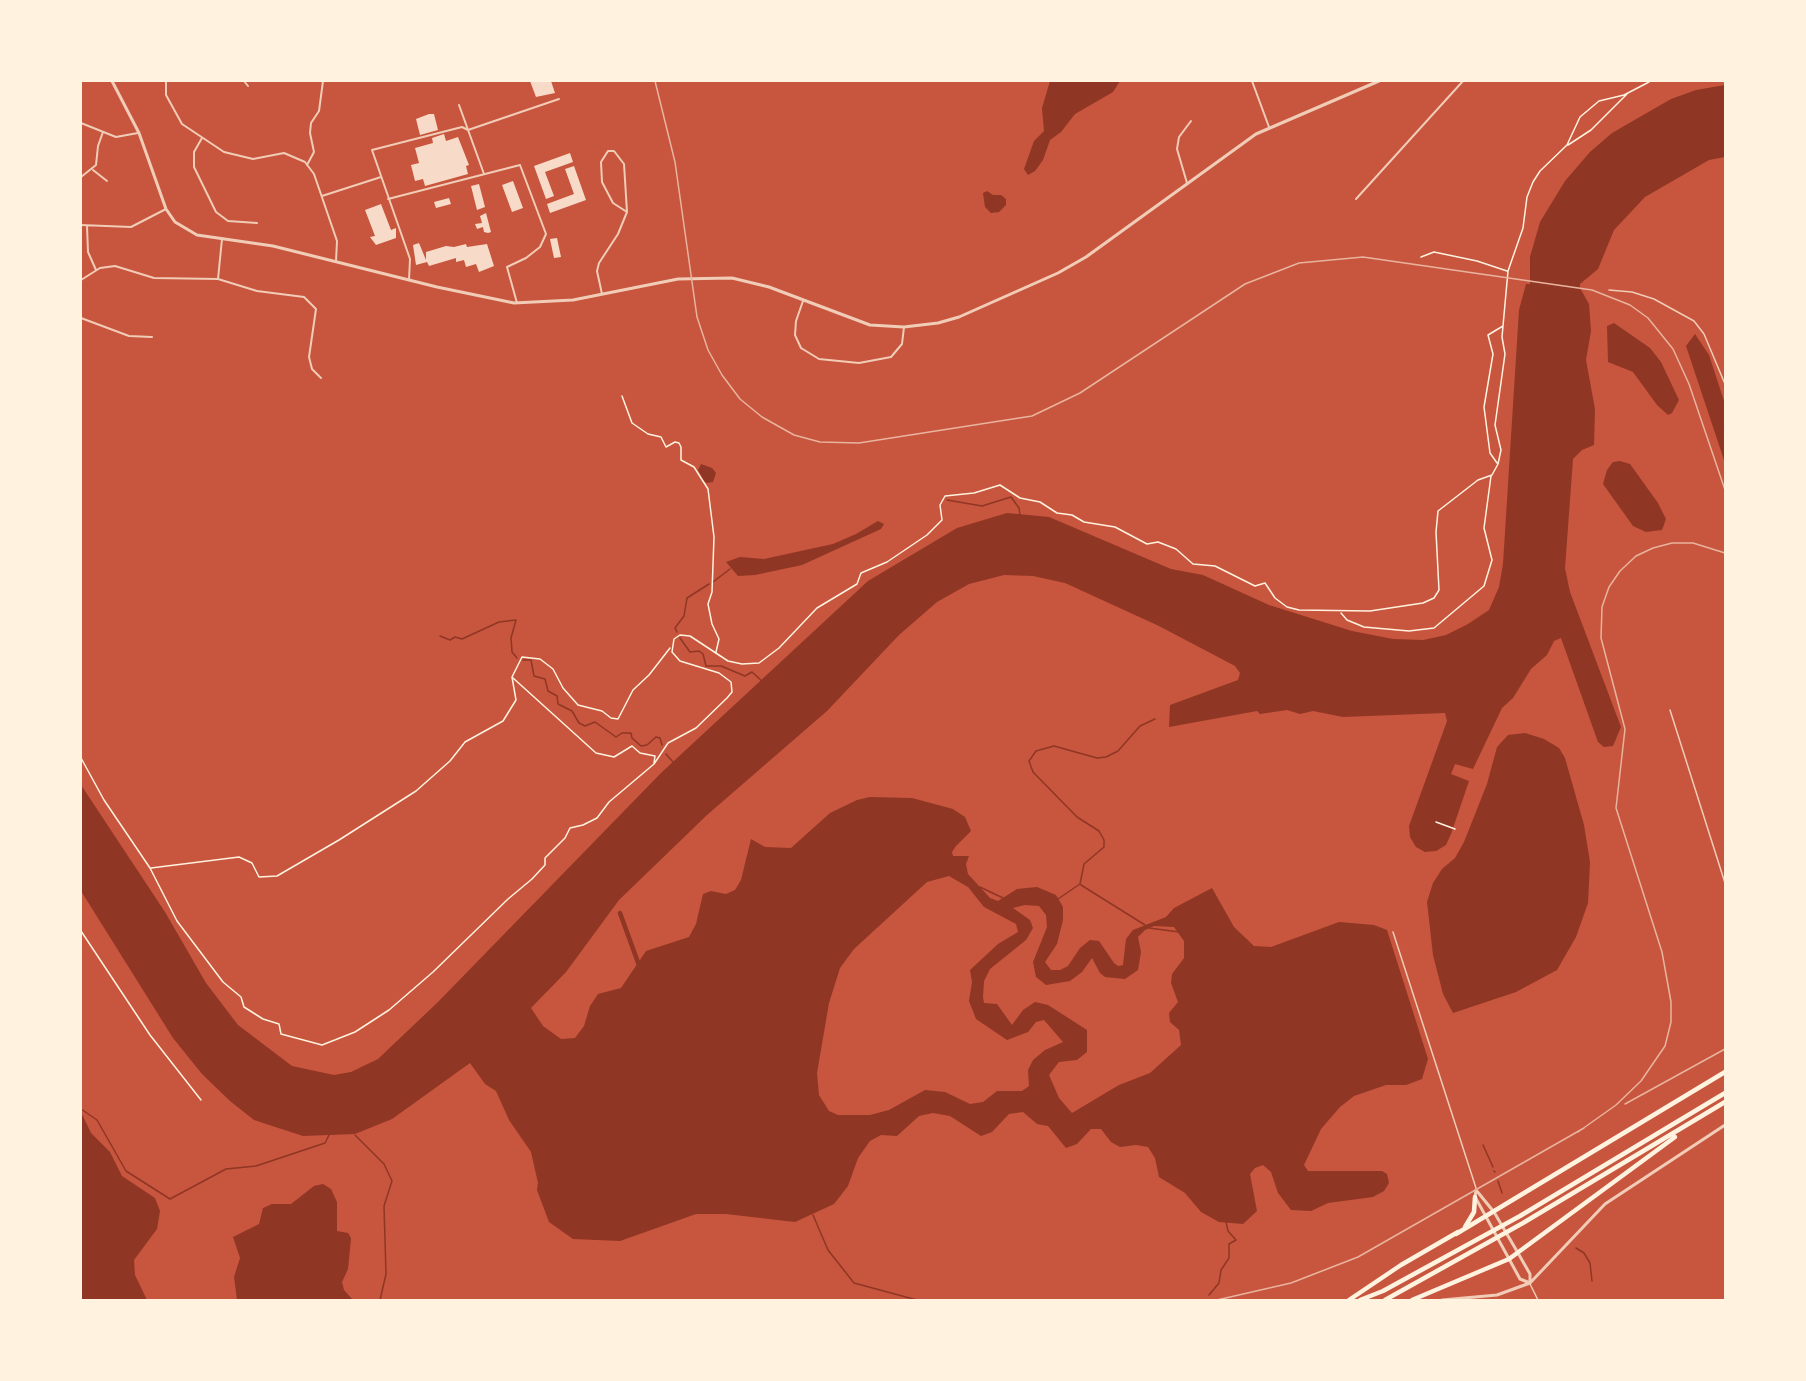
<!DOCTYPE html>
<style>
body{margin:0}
#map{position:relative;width:1806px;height:1381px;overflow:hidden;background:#c8553d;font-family:Helvetica,sans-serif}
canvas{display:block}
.frame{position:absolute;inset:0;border:82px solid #fff3e0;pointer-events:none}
</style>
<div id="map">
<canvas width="1806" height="1381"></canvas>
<div class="frame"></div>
</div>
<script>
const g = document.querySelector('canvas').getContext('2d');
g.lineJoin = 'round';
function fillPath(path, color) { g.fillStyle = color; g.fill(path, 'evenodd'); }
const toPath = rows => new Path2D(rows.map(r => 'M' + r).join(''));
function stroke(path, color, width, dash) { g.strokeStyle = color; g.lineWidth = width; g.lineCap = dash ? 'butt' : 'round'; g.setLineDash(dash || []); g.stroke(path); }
fillPath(toPath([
 [1050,81,1120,81,1113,92,1075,114,1061,132,1050,140,1043,160,1035,171,1028,175,1024,169,1034,141,1044,131,1042,108],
 [1725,85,1725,157,1709,160,1645,197,1614,230,1598,269,1580,284,1580,288,1589,304,1591,331,1586,360,1595,409,1594,445,1582,450,1573,459,1565,568,1570,592,1621,727,1613,746,1604,747,1598,742,1561,638,1554,641,1547,655,1531,669,1513,698,1502,708,1473,769,1455,764,1451,774,1469,781,1451,834,1446,845,1436,851,1425,852,1416,847,1410,837,1409,826,1447,721,1445,713,1343,717,1313,711,1300,714,1287,710,1260,714,1257,711,1169,727,1170,705,1238,680,1240,673,1235,666,1159,626,1065,583,1033,576,1004,575,969,584,937,602,899,635,827,711,707,815,619,900,566,972,531,1008,543,1026,561,1039,575,1038,584,1026,590,1006,598,994,621,988,646,951,689,937,696,924,703,894,711,891,726,894,735,890,741,880,751,839,765,847,791,848,830,813,857,800,870,797,912,798,953,809,965,817,971,831,956,846,952,852,953,856,969,856,966,864,968,874,990,898,998,901,1017,889,1037,887,1056,895,1063,907,1063,920,1057,944,1045,962,1051,970,1060,970,1068,966,1080,948,1090,940,1099,941,1114,963,1118,966,1123,965,1126,939,1133,930,1166,917,1174,908,1212,888,1234,927,1254,946,1271,947,1339,922,1374,925,1387,930,1428,1059,1422,1079,1406,1085,1386,1085,1354,1096,1340,1107,1321,1129,1304,1165,1308,1171,1382,1171,1387,1174,1389,1183,1384,1191,1373,1197,1328,1203,1311,1211,1291,1210,1278,1193,1271,1172,1263,1165,1255,1168,1250,1174,1257,1211,1243,1224,1219,1222,1201,1212,1185,1193,1159,1177,1155,1158,1148,1147,1136,1145,1120,1147,1111,1142,1101,1129,1091,1129,1077,1144,1066,1148,1048,1126,1037,1124,1023,1112,1009,1114,992,1132,981,1136,950,1116,933,1113,919,1116,897,1136,881,1135,870,1141,858,1158,848,1186,834,1204,795,1222,726,1214,696,1214,620,1241,573,1239,549,1222,537,1190,538,1183,531,1152,509,1120,496,1091,485,1084,470,1063,392,1119,355,1134,303,1136,254,1120,230,1101,202,1074,173,1038,81,891,81,785,165,912,206,983,238,1025,292,1066,334,1075,351,1072,378,1059,438,1002,661,773,868,581,957,528,1007,513,1049,517,1171,569,1203,575,1269,605,1352,631,1393,639,1423,640,1446,635,1468,624,1489,610,1499,587,1503,564,1519,310,1526,284,1530,284,1530,257,1540,222,1565,181,1590,152,1612,133,1671,99,1696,90],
 [949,876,968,887,984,907,1016,924,1018,932,998,944,970,970,972,982,969,1001,976,1019,1007,1040,1028,1032,1036,1022,1044,1020,1063,1042,1045,1050,1033,1060,1028,1070,1029,1086,1022,1091,997,1091,983,1102,970,1104,945,1092,925,1090,889,1110,870,1115,838,1115,829,1111,819,1095,817,1073,829,1003,840,968,854,949,927,882],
 [1025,905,1039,906,1046,915,1047,927,1033,962,1036,977,1046,985,1070,981,1082,972,1092,958,1100,973,1105,977,1125,979,1138,970,1141,952,1138,937,1145,930,1154,926,1174,927,1184,941,1184,958,1172,974,1171,983,1178,1002,1169,1013,1170,1022,1179,1030,1181,1045,1150,1073,1119,1085,1072,1113,1059,1098,1049,1075,1059,1062,1077,1060,1087,1052,1087,1030,1048,1005,1035,1002,1023,1010,1012,1025,997,1004,984,1003,983,997,984,981,990,969,1026,940,1033,928,1030,920,1013,908],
 [987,191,993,195,1001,195,1006,199,1006,205,999,212,991,213,985,207,983,193],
 [1614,323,1650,348,1661,362,1679,400,1672,413,1668,415,1657,405,1633,372,1608,362,1607,326],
 [1695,334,1709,355,1725,404,1725,463,1686,346],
 [1620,461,1630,464,1658,503,1666,519,1662,530,1646,532,1633,526,1603,484,1607,470,1613,462],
 [701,464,712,468,716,473,713,482,707,483,704,481,698,470],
 [878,521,884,524,881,529,802,565,755,575,738,576,726,562,740,557,764,559,833,544,856,534],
 [1525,733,1544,739,1559,748,1565,758,1584,825,1590,862,1588,903,1576,937,1557,970,1516,992,1453,1013,1443,994,1433,955,1427,902,1433,883,1442,869,1455,858,1464,842,1487,784,1497,747,1508,735],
 [81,1112,91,1133,110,1152,122,1176,155,1198,160,1211,157,1229,134,1260,135,1275,147,1300,81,1300],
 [323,1184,331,1189,337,1202,337,1231,348,1233,351,1238,348,1269,342,1282,344,1290,353,1300,237,1300,234,1277,240,1258,233,1237,259,1224,263,1208,272,1204,291,1204,314,1186]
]), '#8f3625');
stroke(toPath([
 [947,500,982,506,1011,497,1019,508,1020,515],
 [713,582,730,569],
 [677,632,675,628,684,616,687,598,709,584],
 [440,636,450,640,455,637,462,639,499,622,516,620,511,638,512,652,517,658],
 [680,638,690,652,699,651,703,654,706,666,721,666,745,676,752,672,763,682],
 [523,660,531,660,534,676,545,679,548,691,557,696,558,704,572,711,579,723,585,726,595,722,616,737,622,733,631,733,632,738,641,746,647,745,656,737,660,738,662,745],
 [666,754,673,762],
 [1081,885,1145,925],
 [980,887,1003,898],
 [1058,899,1080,884,1084,864,1104,847,1104,840,1099,831,1077,817,1033,772,1029,761,1036,751,1054,746,1097,758,1106,757,1118,751,1140,726,1155,719],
 [1149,928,1179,932],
 [81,1109,97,1120,126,1171,170,1199,226,1169,256,1166,325,1143,330,1133],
 [355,1135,384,1164,392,1181,384,1206,386,1274,380,1300],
 [1483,1145,1493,1167],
 [1494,1171,1495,1172],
 [1498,1181,1502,1193],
 [813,1215,828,1250,854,1283,917,1300],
 [1576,1248,1584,1253,1590,1263,1592,1281],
 [1209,1295,1219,1283,1221,1270,1229,1258,1229,1244,1236,1240,1228,1231,1226,1222]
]), '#8f3625', 1.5);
stroke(toPath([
 [620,913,640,968]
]), '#8f3625', 4.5);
fillPath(toPath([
 [530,81,551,81,555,93,536,97],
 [429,114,434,114,438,130,420,135,416,119],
 [444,134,446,141,458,137,469,165,466,166,468,174,425,186,423,179,415,181,411,165,419,163,415,148,433,143,432,138],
 [570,153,573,162,545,172,554,196,546,199,534,166],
 [574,166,586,200,550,213,547,204,574,194,565,169],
 [513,181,523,208,512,212,502,185],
 [479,184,485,207,477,210,471,186],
 [449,198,451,204,436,208,434,202],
 [381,204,391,230,396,228,396,238,376,245,370,237,375,236,365,210],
 [486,213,491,232,488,233,484,232,483,227,477,229,475,224,482,223,480,216],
 [557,238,561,257,554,258,550,239],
 [419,243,426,260,426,252,446,246,454,247,466,244,467,247,487,244,494,266,479,272,476,264,466,267,464,260,456,262,456,258,429,266,427,262,416,265,413,245]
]), '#f7dbc8');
stroke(toPath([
 [1568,145,1591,130,1627,94],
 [1421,257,1434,252,1477,261,1507,271],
 [622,396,632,423,648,434,661,437,666,447,675,442,679,443,681,447,681,460,694,467,708,489,714,537,712,592,708,604,712,624,719,639,716,652],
 [1497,463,1490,453,1484,407,1493,354,1488,335,1503,326],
 [1341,613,1347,620,1364,627,1409,631,1434,628,1484,586,1492,560,1484,528,1491,476],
 [513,678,596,753,614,757,632,746,640,753,655,756,654,763],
 [81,758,104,800,150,868,177,921,223,982,241,997,244,1007,263,1019,279,1024,281,1034,322,1045,355,1032,389,1010,433,972,508,899,532,879,545,865,545,858,565,838,570,828,583,825,597,818,609,802,654,764,668,743,696,728,727,698,732,692,731,682,719,673,680,661,672,652,674,639,680,635,690,636,728,661,742,664,759,663,779,648,817,608,857,584,861,573,887,562,927,535,942,520,940,505,945,496,974,493,1000,485,1020,498,1040,502,1057,513,1072,515,1084,522,1115,527,1147,544,1158,542,1176,549,1193,564,1215,566,1255,586,1265,583,1275,598,1287,607,1299,610,1370,611,1423,603,1434,598,1439,590,1436,532,1438,511,1478,480,1492,475,1498,464,1501,450,1495,425,1505,354,1502,337,1508,271,1523,228,1527,197,1533,182,1540,171,1567,145,1580,117,1599,101,1624,95,1649,82],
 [1436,822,1455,829],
 [151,868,239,857,252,863,259,877,277,876,339,840,416,791,450,761,465,742,503,721,516,700,512,677,522,657,540,659,553,669,563,688,578,705,602,711,611,718,618,719,633,690,649,675,670,648],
 [81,931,150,1035,201,1100]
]), '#fff3e0', 1.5);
stroke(toPath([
 [1609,290,1632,292,1654,299,1694,321,1704,334,1725,384],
 [1670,710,1725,883],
 [1393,932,1476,1188],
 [1530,1284,1538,1300]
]), '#f1ccb7', 1.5);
stroke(toPath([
 [166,81,166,95,182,124,224,152,253,159,284,153,305,162,314,174,337,241,336,261],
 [244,81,248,86],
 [1252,81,1269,127],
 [459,105,484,174],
 [81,123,116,137,138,133],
 [202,138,194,152,194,167,216,212,228,221,257,223],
 [307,165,314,152,310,133,311,123,319,111,323,81],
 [93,170,107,181],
 [81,177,96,165,98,146,103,132],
 [1187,183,1177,149,1179,137,1191,121],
 [322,196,381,177],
 [388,199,520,165,546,234,540,247,526,258,507,267,517,303],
 [1356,199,1463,81],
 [81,225,131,227,166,209],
 [87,226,88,252,96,270],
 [218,279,222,239],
 [81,280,100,268,115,266,154,278,218,279,257,291,304,297,316,309,309,357,312,369,321,378],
 [409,280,410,259,372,150,462,127,468,130,559,99],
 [602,294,597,271,599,263,618,234,627,212,613,203,602,182,601,162,608,151,614,151,624,164,627,212],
 [803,301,796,321,795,335,801,348,819,359,859,363,891,357,902,344,904,327],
 [81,318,129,336,152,337]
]), '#f1ccb7', 2);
stroke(toPath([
 [112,81,139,133,166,209,175,222,197,235,273,246,437,287,514,303,573,300,678,279,732,278,769,287,870,325,904,327,938,323,959,317,1058,273,1086,257,1256,134,1379,81],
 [1476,1190,1494,1212,1518,1253,1530,1274,1530,1283,1520,1279,1479,1204,1475,1197,1476,1190],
 [1442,1300,1497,1295,1530,1283,1605,1204,1725,1125]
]), '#f1ccb7', 3);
stroke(toPath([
 [1465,1227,1474,1212,1475,1197],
 [1456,1234,1725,1072],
 [1349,1300,1401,1265,1458,1232],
 [1360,1300,1383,1291,1520,1216,1725,1093],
 [1385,1300,1523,1223,1725,1102],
 [1412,1300,1509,1259,1675,1137]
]), '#fff3e0', 4.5);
stroke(toPath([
 [655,81,675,162,697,317,708,350,722,375,740,399,762,417,794,435,820,442,859,443,1032,416,1080,393,1245,284,1299,263,1363,257,1592,290,1630,305,1648,318,1673,349,1689,384,1725,490],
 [1625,1104,1725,1049],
 [1578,1132,1616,1105,1641,1081,1665,1046,1671,1022,1671,1002,1662,952,1616,808,1625,729,1601,638,1602,607,1609,587,1620,571,1636,556,1653,548,1672,543,1693,543,1725,553],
 [1217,1300,1291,1283,1358,1257,1584,1128]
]), '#e9b49f', 1.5);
</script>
